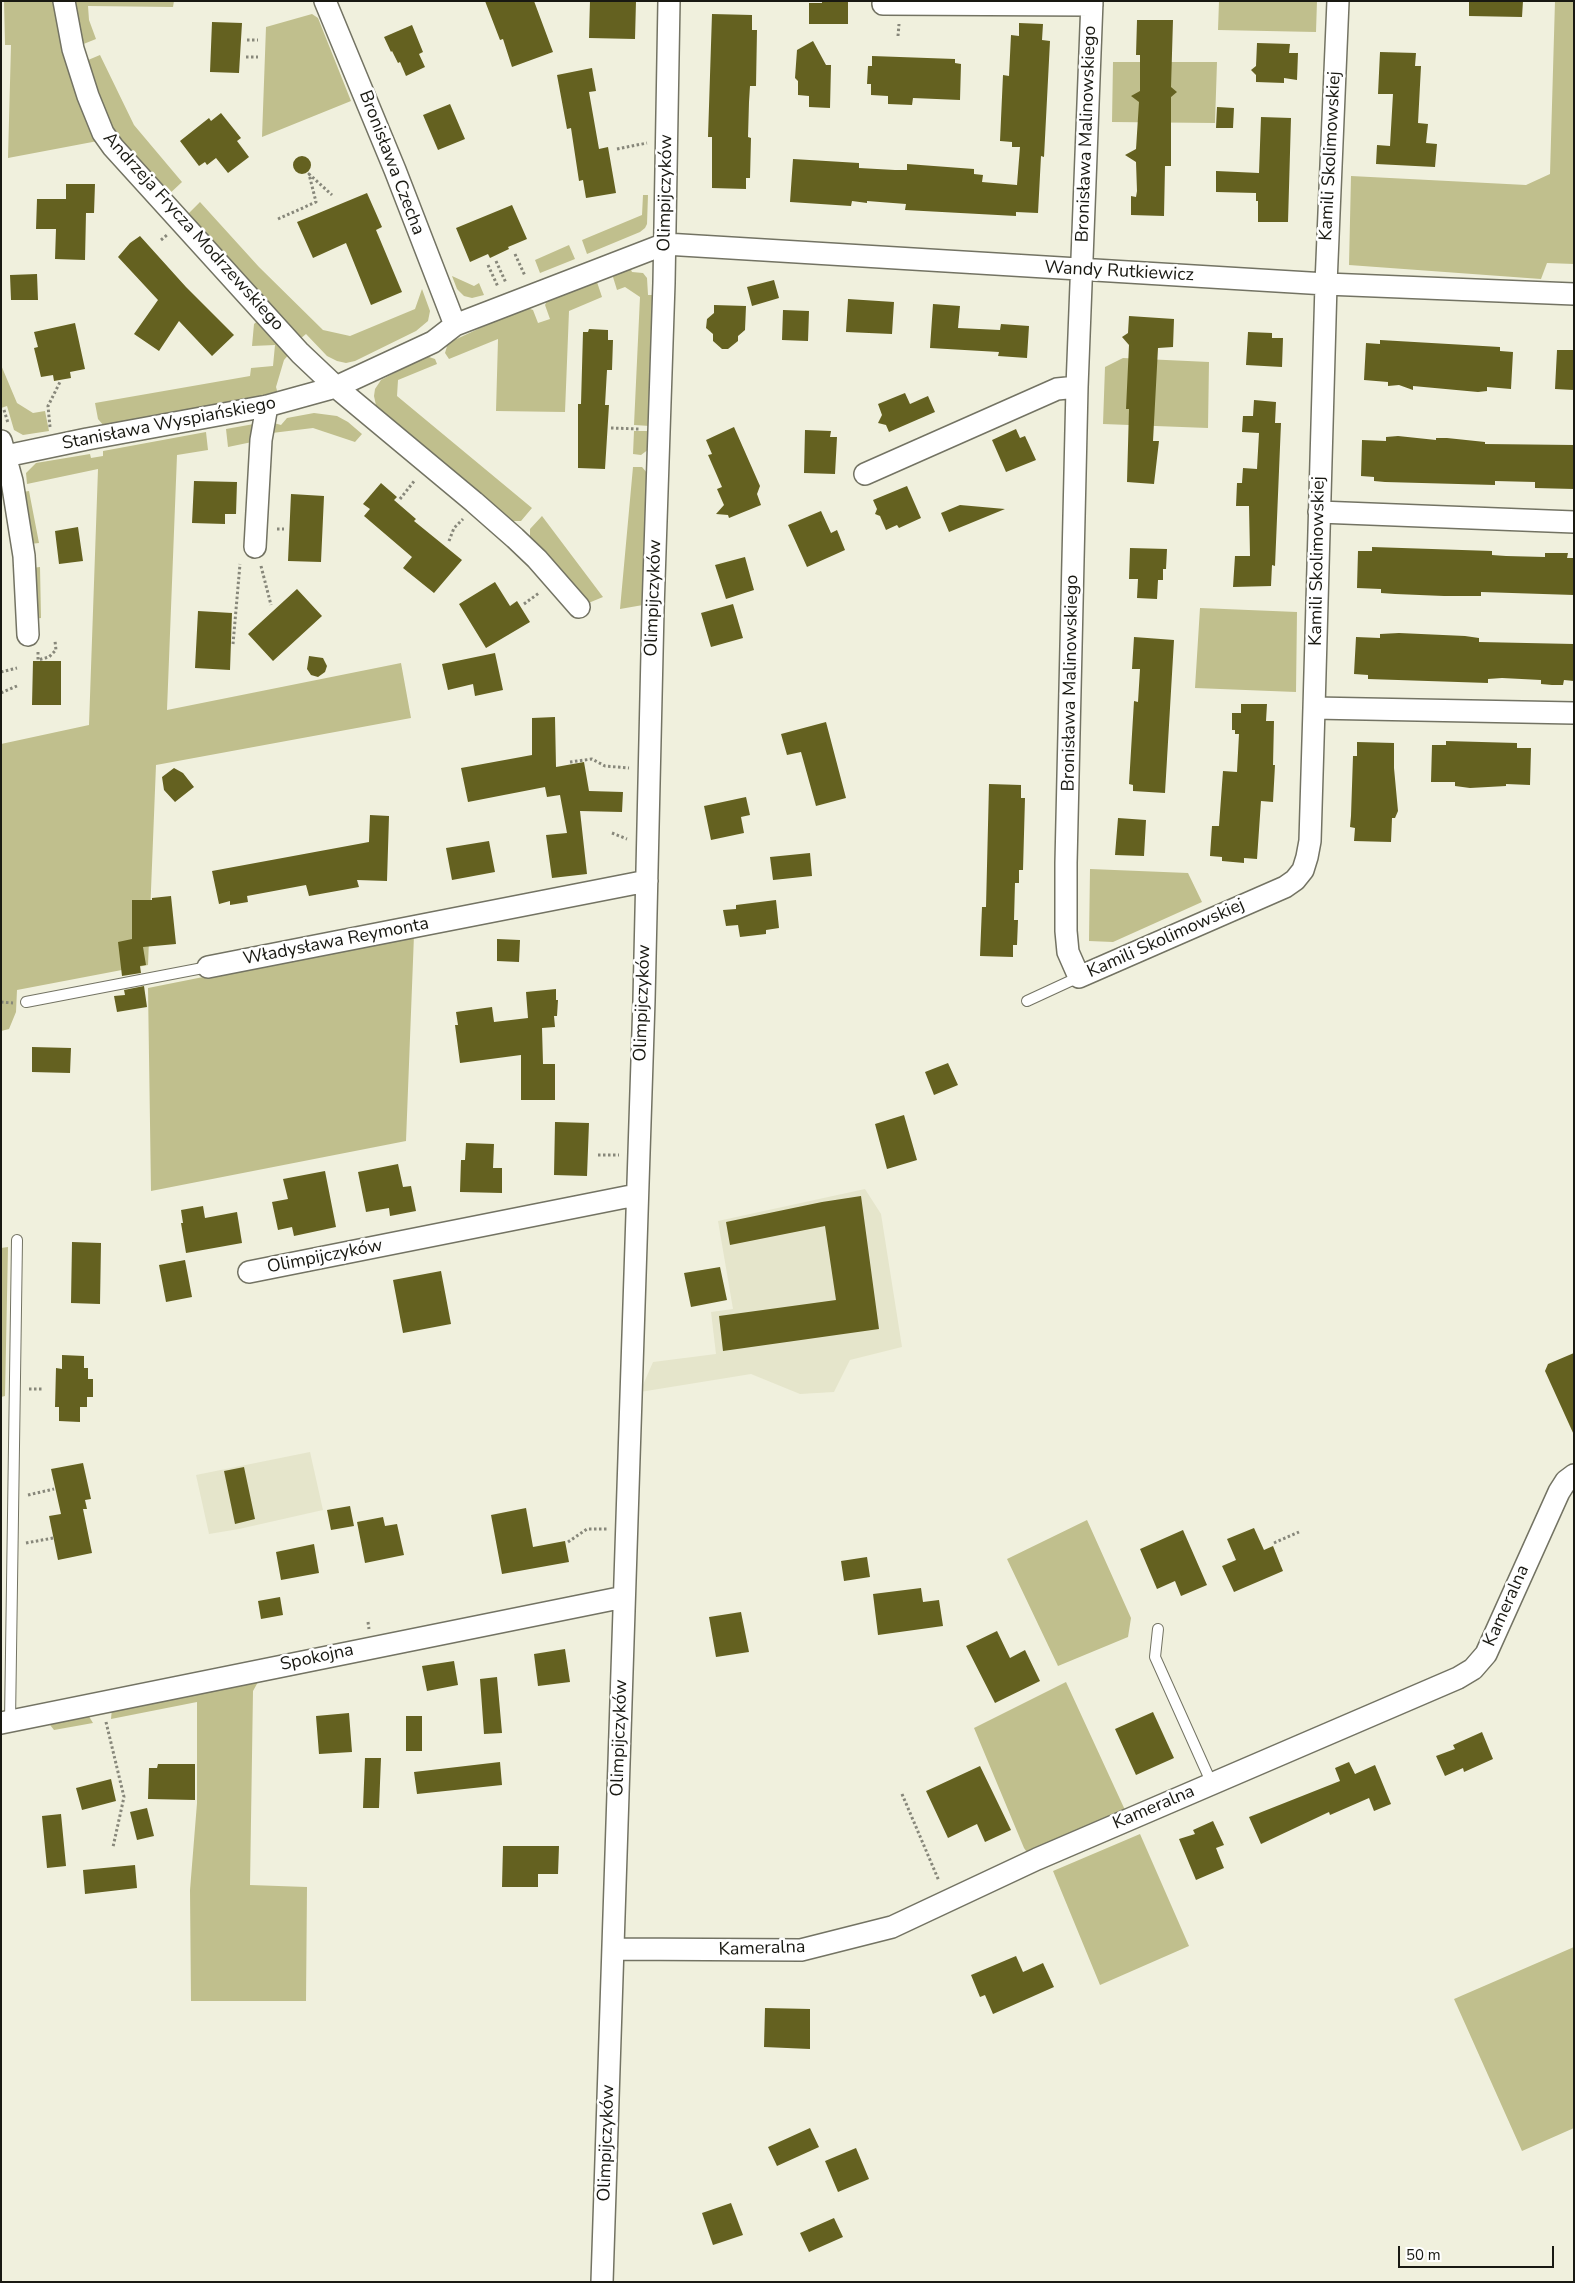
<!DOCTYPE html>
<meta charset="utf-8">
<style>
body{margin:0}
#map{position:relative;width:1575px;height:2283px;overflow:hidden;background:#f0f0dd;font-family:"Nunito Sans",sans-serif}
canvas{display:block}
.frame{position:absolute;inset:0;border:2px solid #191912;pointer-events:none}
.scale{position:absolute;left:1398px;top:2246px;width:156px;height:22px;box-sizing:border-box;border:2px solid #191912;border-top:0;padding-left:6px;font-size:15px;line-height:18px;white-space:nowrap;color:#191912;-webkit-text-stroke:4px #fff;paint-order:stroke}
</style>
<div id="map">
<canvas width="1575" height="2283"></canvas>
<div class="frame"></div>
<div class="scale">50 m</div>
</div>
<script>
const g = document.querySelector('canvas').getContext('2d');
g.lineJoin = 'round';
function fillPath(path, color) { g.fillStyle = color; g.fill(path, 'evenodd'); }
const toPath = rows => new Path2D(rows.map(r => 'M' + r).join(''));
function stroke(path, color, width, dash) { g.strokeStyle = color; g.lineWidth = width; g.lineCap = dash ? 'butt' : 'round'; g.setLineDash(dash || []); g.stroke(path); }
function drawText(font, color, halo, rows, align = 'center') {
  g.font = font + ' "Nunito Sans",sans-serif'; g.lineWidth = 5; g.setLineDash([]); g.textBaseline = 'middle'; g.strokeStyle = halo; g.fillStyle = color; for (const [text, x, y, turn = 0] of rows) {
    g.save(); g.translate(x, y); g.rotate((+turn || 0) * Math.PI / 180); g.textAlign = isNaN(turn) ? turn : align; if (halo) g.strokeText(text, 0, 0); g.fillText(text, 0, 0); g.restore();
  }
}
fillPath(toPath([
 [865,1189,881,1214,902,1347,850,1360,834,1392,800,1394,751,1374,640,1392,653,1362,716,1354,711,1312,733,1309,718,1221],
 [310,1452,323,1510,239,1529,209,1534,196,1475]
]), '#e5e5cb');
fillPath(toPath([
 [4,1,60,1,103,140,8,158,11,45,5,45],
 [68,1,174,1,173,7,88,6,89,20,96,39,76,47],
 [1219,1,1317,1,1316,32,1218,30],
 [1555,1,1574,1,1574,264,1547,263,1541,279,1349,265,1351,176,1526,185,1550,174],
 [312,14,318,18,351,101,262,137,266,27],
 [100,55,134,125,182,182,166,197,111,135,81,63],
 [1113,62,1217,62,1215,123,1112,122],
 [643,195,648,195,647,224,645,228,640,232,587,254,582,240,642,215],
 [200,202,259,267,323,330,350,336,415,309,422,289,430,311,428,321,416,331,355,361,346,363,337,361,327,356,306,334,300,339,186,216],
 [569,245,575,259,540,273,535,260],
 [629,265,632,272,643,273,647,278,648,295,654,295,650,426,634,425,640,297,625,287,617,290,613,277,616,270],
 [452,276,474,286,479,283,484,295,472,298,464,296,457,289],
 [592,280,597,282,602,297,569,311,565,412,496,411,498,339,449,359,445,353,448,343,525,307,533,310,538,323,550,319,545,305,549,297],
 [261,318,290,353,284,360,276,387,278,394,104,426,98,419,95,403,250,376,251,368,273,366,275,345,252,346,254,324],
 [426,356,435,359,437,364,398,380,397,396,532,508,521,521,511,521,377,410,374,396,375,389,381,380],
 [1123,358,1209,362,1208,428,1103,424,1105,367],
 [1,365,17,403,33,413,45,411,49,431,23,435,14,430,7,406,1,408],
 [314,413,337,416,348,422,362,434,355,442,313,428,272,433,274,423,281,425,287,418],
 [254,424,252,442,228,447,226,429],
 [634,431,649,431,649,449,641,455,633,454],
 [206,432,208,450,177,455,167,710,401,663,411,718,156,765,148,965,17,990,16,1012,9,1029,1,1031,1,744,89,725,98,469,27,484,26,473,36,463,90,454,91,458,103,456,103,451],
 [633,467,642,467,648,474,643,605,620,609],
 [29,491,39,543,30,544,23,492],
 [542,516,603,597,586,604,530,539,530,529],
 [40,567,41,618,34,619,32,568],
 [1200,608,1297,612,1296,692,1195,688],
 [1090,869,1188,873,1202,902,1113,942,1089,941],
 [414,935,406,1141,151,1191,148,988],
 [8,1247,5,1396,1,1397,1,1248],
 [1087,1520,1131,1618,1128,1637,1058,1666,1007,1559],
 [258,1682,253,1691,250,1885,307,1887,306,2001,191,2001,190,1890,197,1803,197,1702,111,1719,112,1708],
 [1066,1682,1125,1810,1029,1855,1024,1848,974,1728],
 [87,1713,93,1723,54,1730,47,1721],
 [1140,1834,1189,1946,1100,1985,1053,1871],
 [1574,1947,1574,2128,1522,2151,1454,1999]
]), '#c0bf8d');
fillPath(toPath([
 [485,1,534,1,553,52,512,67,503,39,500,40],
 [590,1,636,1,635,39,589,38],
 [822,1,848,1,848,24,809,24,809,3,822,3],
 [1469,1,1523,1,1522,17,1469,16],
 [712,14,752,15,752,30,757,30,756,86,750,86,749,102,748,137,751,138,750,178,746,178,746,189,712,188,712,137,708,137],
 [1137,20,1173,20,1171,87,1177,92,1171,97,1171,166,1165,166,1164,216,1131,215,1131,196,1136,197,1137,191,1136,162,1125,155,1136,149,1139,102,1131,96,1140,91,1140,55,1136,55],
 [212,22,242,23,239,73,210,72],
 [1019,23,1043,24,1042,40,1050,41,1044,157,1041,156,1038,213,1016,212,1016,216,905,210,906,204,867,201,867,203,852,201,851,206,790,202,793,159,859,163,859,168,895,170,907,170,907,164,974,169,974,174,983,175,982,182,1017,185,1020,147,1012,147,1012,142,1000,141,1003,75,1009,76,1011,35,1019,36],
 [412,25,423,52,419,54,425,67,406,76,400,62,398,63,392,51,391,52,384,37],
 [813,41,826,65,831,65,830,108,809,107,809,96,798,95,798,81,795,78,797,50],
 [1257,43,1290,44,1289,53,1298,53,1297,80,1284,78,1284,83,1256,82,1256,75,1251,70,1256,66],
 [1380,52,1416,53,1415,66,1421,66,1418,123,1428,124,1426,143,1437,144,1435,167,1376,164,1377,145,1390,146,1393,94,1378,94],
 [872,56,955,59,955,63,961,64,960,100,913,98,912,105,888,104,888,96,871,95,871,84,867,84,868,66,872,66],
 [592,68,596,91,589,92,599,149,608,147,616,193,586,198,583,180,579,181,571,128,567,129,557,75],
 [450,104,465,139,438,150,423,115],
 [1217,107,1234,108,1233,128,1216,128],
 [221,113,241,138,237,141,249,157,228,173,216,158,207,165,205,162,199,166,180,141,209,118,211,121],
 [1261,117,1291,118,1288,222,1258,222,1258,201,1256,201,1256,193,1216,192,1216,171,1259,173],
 '293 165a9 9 0 1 1 18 0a9 9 0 1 1-18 0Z',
 [66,184,95,184,94,213,86,213,85,260,55,259,56,229,36,229,37,199,66,199],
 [367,193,382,227,376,230,402,292,371,305,346,243,313,258,297,222],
 [512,205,527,239,508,247,509,249,490,258,488,254,470,262,456,228],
 [140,236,186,287,234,335,212,356,179,321,159,351,134,334,158,300,118,257,130,243],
 [37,274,38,300,11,300,10,275],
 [774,280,779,298,752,306,747,287],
 [848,299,894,302,892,334,846,332],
 [933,304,960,306,958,328,1000,330,1001,324,1029,326,1027,358,998,356,999,352,930,348],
 [714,305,746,306,745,330,738,336,738,341,728,349,722,349,713,341,713,334,706,328,707,319,714,313],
 [783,310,809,311,808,341,782,340],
 [1129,316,1174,319,1173,347,1158,348,1153,441,1159,441,1154,484,1127,482,1129,409,1126,409,1129,345,1122,337,1128,333],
 [75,323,85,369,70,372,71,378,54,381,53,375,41,377,34,348,38,347,34,332],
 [589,329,608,330,608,340,613,340,612,370,607,370,605,405,609,405,605,469,578,468,578,404,581,404,583,332,588,332],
 [1248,332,1272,333,1272,338,1283,338,1282,367,1246,365],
 [1380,340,1500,347,1500,351,1513,352,1511,389,1487,387,1487,391,1478,392,1413,386,1413,390,1399,385,1388,386,1388,382,1364,380,1366,343,1380,344],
 [1557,350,1574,350,1574,390,1555,389],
 [905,393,910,404,928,396,935,412,889,432,886,425,878,423,882,415,878,404],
 [1254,400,1276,402,1275,423,1281,423,1275,566,1272,565,1271,586,1233,587,1235,556,1250,556,1249,506,1236,506,1237,483,1242,483,1243,468,1257,469,1259,433,1242,432,1243,416,1253,416],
 [734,427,760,486,757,494,761,505,729,518,728,515,716,514,724,505,717,489,722,487,708,455,712,454,706,440],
 [1016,429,1020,438,1025,436,1036,460,1006,472,992,440],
 [805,430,831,431,830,437,837,437,835,474,804,473],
 [1398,436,1436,440,1436,438,1447,438,1485,442,1485,444,1574,445,1574,489,1535,488,1535,482,1495,481,1495,485,1385,482,1374,481,1374,477,1361,476,1362,440,1386,441,1386,437],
 [194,481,237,482,236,514,225,514,225,524,192,523],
 [381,483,397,497,394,500,416,519,414,521,462,560,434,593,403,568,412,557,364,516,370,509,363,504],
 [907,486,921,518,899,528,897,525,886,530,880,516,875,514,877,509,873,500],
 [291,494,324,496,321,562,288,561],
 [960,505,1005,509,949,532,941,513],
 [821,511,831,533,837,530,845,550,807,567,788,525],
 [78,527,83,561,59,564,55,531],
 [1372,547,1492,551,1492,555,1506,556,1545,557,1545,553,1568,553,1567,558,1574,558,1574,595,1481,592,1481,596,1444,596,1395,594,1381,593,1381,589,1357,588,1358,551,1372,551],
 [1130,548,1167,549,1166,569,1163,569,1163,580,1158,580,1157,599,1137,598,1138,579,1129,579],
 [745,557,754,590,726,599,715,565],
 [495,582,510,606,517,601,530,622,486,648,459,604],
 [297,589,322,616,273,661,248,634],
 [733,604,743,638,711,647,701,613],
 [198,611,232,613,230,670,195,668],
 [1399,633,1465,636,1479,638,1479,642,1574,644,1574,681,1564,680,1563,685,1552,685,1541,684,1541,680,1502,678,1488,679,1488,683,1368,679,1368,675,1354,674,1356,637,1380,638,1380,634],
 [1134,637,1174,640,1165,793,1133,791,1133,785,1129,784,1134,701,1138,702,1140,669,1132,669],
 [495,653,503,690,475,696,473,684,448,690,442,664],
 [309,656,323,658,327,666,325,672,318,677,311,675,307,669],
 [33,661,61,661,61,705,32,705],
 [1241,704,1267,704,1266,721,1274,721,1273,765,1275,765,1273,802,1261,801,1257,859,1244,858,1244,863,1222,861,1222,857,1210,856,1212,826,1219,826,1223,771,1237,772,1239,734,1235,734,1235,730,1232,730,1232,713,1241,713],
 [555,717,556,767,584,762,589,791,623,792,622,812,580,811,587,874,552,878,546,835,567,833,560,795,547,797,545,787,468,802,461,768,532,755,532,718],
 [826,722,846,798,816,806,801,752,787,755,781,734],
 [1446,741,1517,743,1517,748,1531,748,1530,785,1506,784,1506,786,1470,788,1455,786,1455,782,1431,782,1432,745,1446,745],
 [1357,742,1394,743,1394,768,1398,811,1395,818,1392,818,1391,842,1354,841,1355,828,1350,827,1351,816,1353,756,1357,756],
 [174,768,183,773,194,787,175,802,164,790,162,777],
 [989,784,1021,785,1021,798,1025,798,1023,870,1019,870,1019,883,1015,883,1014,920,1018,920,1017,945,1013,945,1013,957,980,956,982,907,986,907],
 [746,797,750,815,741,817,744,833,711,840,704,806],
 [370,815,389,816,387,881,357,880,359,887,309,896,306,885,247,896,248,902,230,905,230,901,219,904,212,871,369,842],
 [1118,818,1146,820,1144,856,1115,855],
 [489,841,495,872,452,880,446,848],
 [810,853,812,876,773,880,770,857],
 [171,896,176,944,143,947,146,965,140,966,141,973,122,976,118,942,132,939,132,900,152,900,152,898],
 [776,900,779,928,766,930,766,934,740,937,738,925,726,926,723,910,736,909,736,905],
 [497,939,520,940,519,962,497,961],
 [144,986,147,1007,117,1012,114,996,125,995,124,990],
 [556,989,556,1000,558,1000,557,1016,554,1016,555,1027,542,1028,543,1064,555,1064,555,1100,521,1100,521,1055,460,1063,455,1025,458,1025,456,1012,492,1007,494,1022,528,1018,526,992],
 [32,1047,71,1048,70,1073,32,1072],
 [948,1063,958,1085,934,1095,925,1072],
 [904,1115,917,1160,887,1169,875,1124],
 [555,1122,589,1123,587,1176,554,1175],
 [466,1143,494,1144,493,1168,502,1168,502,1193,460,1192,461,1160,465,1160],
 [398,1164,403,1187,411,1186,416,1211,390,1216,389,1208,366,1212,358,1172],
 [325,1171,336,1227,294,1236,292,1227,278,1230,272,1202,288,1199,283,1179],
 [861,1196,879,1329,723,1351,719,1316,836,1300,825,1226,730,1245,726,1222,822,1202],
 [203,1206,205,1218,237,1212,242,1243,186,1253,181,1223,183,1223,181,1210],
 [72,1242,101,1243,100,1304,71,1303],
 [185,1260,192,1297,166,1302,159,1265],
 [720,1267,727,1300,691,1307,684,1273],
 [441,1271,451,1324,403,1333,393,1280],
 [1574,1353,1574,1435,1545,1371,1548,1364],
 [62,1355,84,1356,84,1368,88,1368,88,1379,93,1379,93,1397,87,1397,87,1407,80,1407,80,1422,59,1421,59,1407,55,1407,56,1368,62,1369],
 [83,1463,91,1499,85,1500,87,1509,83,1509,92,1553,58,1560,49,1516,61,1514,51,1469],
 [244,1467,255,1519,235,1524,224,1471],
 [350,1506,354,1526,331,1530,327,1510],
 [526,1508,533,1547,565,1541,569,1562,502,1574,491,1515],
 [383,1517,385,1526,397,1524,404,1555,365,1563,357,1522],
 [1254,1528,1264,1550,1273,1546,1283,1571,1234,1592,1222,1566,1236,1560,1227,1539],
 [1183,1530,1207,1585,1181,1596,1175,1581,1157,1589,1140,1549],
 [314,1544,319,1573,281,1580,276,1552],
 [867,1557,870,1577,844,1581,841,1561],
 [921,1588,923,1602,939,1600,943,1626,878,1635,873,1594],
 [280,1597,283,1615,261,1619,258,1601],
 [741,1612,749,1652,716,1657,709,1617],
 [997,1631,1010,1658,1025,1650,1040,1681,995,1703,966,1646],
 [565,1649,570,1682,538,1686,534,1654],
 [454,1661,458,1685,427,1691,422,1666],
 [497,1677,502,1733,484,1734,480,1679],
 [1153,1712,1174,1758,1136,1775,1115,1729],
 [349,1713,352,1752,319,1754,316,1716],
 [406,1716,422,1716,422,1751,406,1751],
 [1482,1732,1493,1759,1464,1772,1463,1768,1445,1776,1436,1756,1455,1749,1453,1745],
 [365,1758,381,1758,379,1808,363,1808],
 [500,1762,502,1785,417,1794,414,1772],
 [1349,1762,1355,1774,1375,1765,1391,1804,1374,1811,1369,1798,1330,1815,1329,1812,1261,1844,1249,1817,1340,1781,1335,1768],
 [158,1764,195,1764,195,1800,148,1799,149,1768,157,1768],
 [980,1766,1011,1830,985,1842,977,1824,948,1838,926,1791],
 [111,1779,116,1801,82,1810,76,1788],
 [147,1808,154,1836,137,1840,130,1812],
 [61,1814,66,1866,47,1868,42,1816],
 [1213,1821,1224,1845,1216,1848,1224,1868,1196,1880,1179,1839,1195,1834,1193,1830],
 [503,1846,559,1846,558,1874,538,1874,538,1887,502,1887],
 [135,1865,137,1888,85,1894,83,1870],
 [1016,1956,1023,1972,1043,1963,1054,1987,993,2014,985,1995,980,1997,971,1975],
 [765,2008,810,2009,810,2049,764,2047],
 [810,2128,819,2147,777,2166,768,2147],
 [856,2148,869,2179,838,2192,825,2161],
 [731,2203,743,2235,713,2245,702,2213],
 [834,2218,843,2237,809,2252,800,2233]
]), '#646120');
const service = toPath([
 [1027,1001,1079,977],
 [26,1002,208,967],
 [1158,1629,1155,1657,1212,1784],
 [10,1721,17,1240]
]);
const minor = toPath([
 [64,1,73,49,88,96,103,133,113,147,300,353,336,387,474,502,515,538,537,559,579,607],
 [325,1,395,170,455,325],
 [1092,1,1077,387,1066,863,1066,931,1068,952,1079,977,1285,887,1295,880,1303,870,1307,857,1310,841,1314,708,1326,284,1338,1],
 [883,4,1092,5],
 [1,441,12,481,24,556,28,635],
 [1,457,87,439,267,406,336,387,433,342,455,325,665,244,1326,284,1574,294],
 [865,474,1057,389,1077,387],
 [1319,512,1574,522],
 [255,547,261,440,267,406],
 [1314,708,1574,713],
 [208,967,647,881],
 [249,1272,636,1195],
 [1,1723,624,1597],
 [614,1949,801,1950,892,1927,1037,1859,1458,1678,1473,1669,1486,1654,1559,1492,1566,1481,1574,1475],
 [602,2282,644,1000,653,610,664,283,669,1]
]);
stroke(service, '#737363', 12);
stroke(minor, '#737363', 24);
stroke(toPath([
 [898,36,899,24],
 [247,40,258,40],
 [246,57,258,57],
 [617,149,647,143],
 [278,219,316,202,309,174,332,195],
 [161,240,167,235],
 [515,254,525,276],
 [496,261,506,283],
 [488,265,498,287],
 [4,410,8,423],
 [50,427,48,406,60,382],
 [611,428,639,429],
 [400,499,415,480],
 [277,529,284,529],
 [449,541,454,528,463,519],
 [261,566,271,605],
 [524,604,539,593],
 [233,644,240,564],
 [38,652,38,660,49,657,56,650,55,641],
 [1,672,17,668],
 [1,693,17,686],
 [570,762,592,759,605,766,629,768],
 [612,833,627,839],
 [1,1002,13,1003],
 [598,1155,619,1155],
 [29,1389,44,1389],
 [28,1495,54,1489],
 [568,1542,587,1529,607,1529],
 [26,1543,53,1538],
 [1274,1543,1299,1532],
 [368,1622,369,1629],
 [106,1722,124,1797,113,1847],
 [902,1794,939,1881]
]), '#87877a', 3, [2.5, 2.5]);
stroke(service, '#fff', 10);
stroke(minor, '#fff', 21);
drawText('18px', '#191912', '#fff', [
 ["Bronisława Malinowskiego",1087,134,-88],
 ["Kamili Skolimowskiej",1331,156,-87],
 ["Bronisława Czecha",391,163,69],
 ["Olimpijczyków",666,193,-89],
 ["Andrzeja Frycza Modrzewskiego",193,232,48],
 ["Wandy Rutkiewicz",1119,272,3],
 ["Stanisława Wyspiańskiego",169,424,-11],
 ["Kamili Skolimowskiej",1318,561,-89],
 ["Olimpijczyków",654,598,-88],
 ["Bronisława Malinowskiego",1071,683,-89],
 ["Kamili Skolimowskiej",1166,939,-24],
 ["Władysława Reymonta",336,942,-11],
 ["Olimpijczyków",643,1003,-88],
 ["Olimpijczyków",325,1257,-11],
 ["Kameralna",1507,1606,-66],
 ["Spokojna",317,1658,-12],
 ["Olimpijczyków",620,1738,-88],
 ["Kameralna",1154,1808,-23],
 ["Kameralna",762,1949,-2],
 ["Olimpijczyków",607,2143,-88]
]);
</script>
